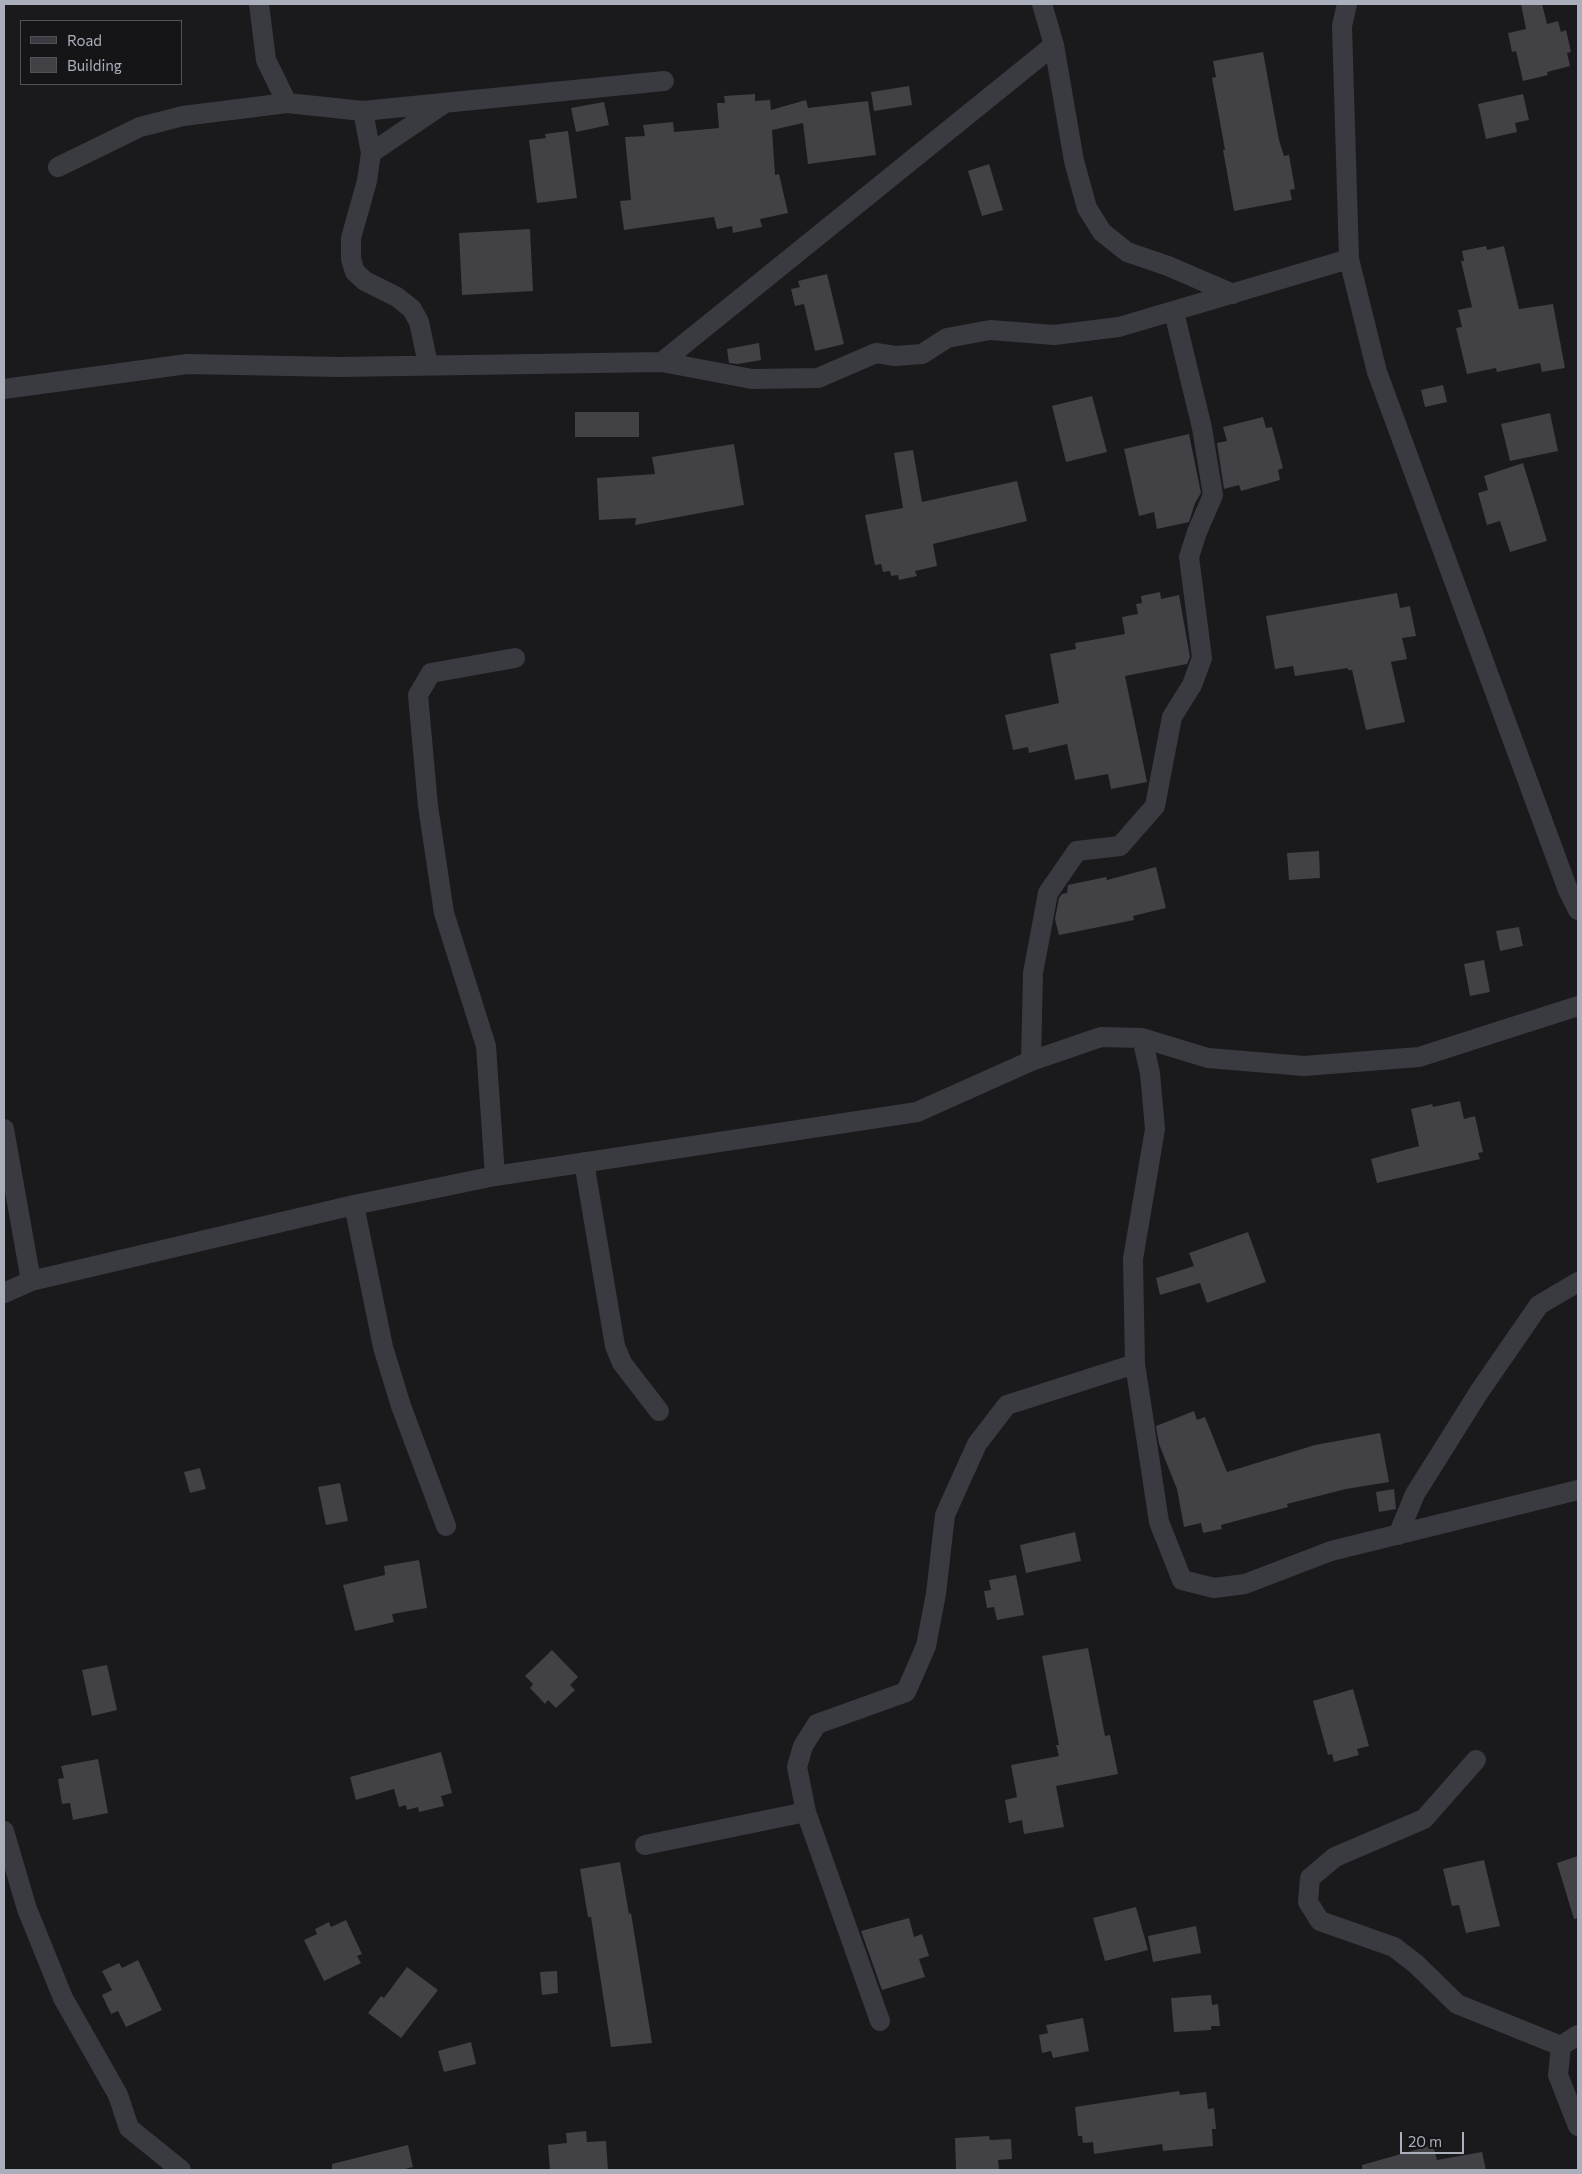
<!DOCTYPE html>
<style>
body{margin:0}
#map{position:relative;width:1582px;height:2174px;overflow:hidden;background:#1a191c;font-family:Commissioner,sans-serif}
canvas{display:block}
.frame{position:absolute;inset:0;border:5px solid #abafbc;pointer-events:none}
.legend{position:absolute;left:20px;top:20px;width:162px;height:65px;box-sizing:border-box;background:#151417;border:1px solid #515259;margin:0;padding:6px 9px;list-style:none;font-size:15px;color:#abafbc}
.legend li{display:flex;align-items:center;gap:10px;height:25px}
.legend b{width:25px;border:1px solid #515259}
.scale{position:absolute;left:1400px;top:2132px;width:64px;height:22px;box-sizing:border-box;border:2px solid #abafbc;border-top:0;padding-left:6px;font-size:15px;line-height:18px;white-space:nowrap;color:#abafbc;-webkit-text-stroke:4px #151417;paint-order:stroke}
</style>
<div id="map">
<canvas width="1582" height="2174"></canvas>
<div class="frame"></div>
<ul class="legend">
<li><b style="height:6px;background:#3a3b41"></b>Road</li>
<li><b style="height:14px;background:#414146"></b>Building</li>
</ul>
<div class="scale">20 m</div>
</div>
<script>
const g = document.querySelector('canvas').getContext('2d');
g.lineJoin = 'round';
function fillPath(path, color) { g.fillStyle = color; g.fill(path, 'evenodd'); }
const toPath = rows => new Path2D(rows.map(r => 'M' + r).join(''));
function stroke(path, color, width, dash) { g.strokeStyle = color; g.lineWidth = width; g.lineCap = dash ? 'butt' : 'round'; g.setLineDash(dash || []); g.stroke(path); }
fillPath(toPath([
 [1521,4,1542,4,1547,24,1558,21,1561,32,1566,30,1571,52,1567,53,1570,66,1547,72,1548,75,1523,81,1516,51,1512,52,1508,33,1526,29],
 [1263,52,1279,140,1284,156,1289,155,1295,189,1290,190,1292,200,1234,211,1223,150,1225,150,1212,78,1216,77,1213,61],
 [909,86,912,105,874,111,871,92],
 [755,94,755,101,770,100,771,110,806,100,808,108,868,101,876,155,808,164,803,123,772,130,775,175,779,174,788,213,760,219,762,227,733,233,732,226,717,229,714,217,624,230,620,201,631,200,625,137,645,136,643,125,673,122,674,132,719,128,717,103,725,103,724,96],
 [1523,94,1529,120,1515,123,1517,132,1486,139,1478,104],
 [604,102,609,125,576,132,571,108],
 [568,131,577,198,537,203,529,140,546,138,545,134],
 [989,164,1003,210,982,216,968,171],
 [530,229,533,291,462,295,459,233],
 [1486,246,1487,250,1504,246,1519,309,1553,304,1565,368,1542,372,1540,363,1497,372,1496,368,1467,374,1456,328,1462,327,1458,310,1472,307,1461,261,1464,261,1462,251],
 [827,274,844,344,815,351,804,304,795,306,791,289,800,287,798,281],
 [759,343,761,360,738,364,729,363,727,349],
 [1443,385,1447,402,1425,407,1421,390],
 [1092,396,1107,452,1066,462,1052,406],
 [575,412,639,412,639,437,575,437],
 [1550,413,1558,451,1510,461,1501,424],
 [1263,417,1266,428,1272,427,1283,468,1278,470,1280,480,1241,491,1239,485,1224,489,1217,443,1227,441,1223,427],
 [1189,434,1201,493,1195,503,1189,522,1157,529,1154,512,1139,516,1124,449],
 [734,444,744,505,635,525,636,518,599,520,597,478,655,474,652,457],
 [913,450,922,502,1017,481,1027,521,933,544,937,566,915,571,917,576,899,580,898,575,891,576,890,571,883,572,881,564,875,565,865,515,903,508,894,453],
 [1523,463,1547,541,1510,552,1500,521,1487,525,1478,493,1488,490,1484,476],
 [1160,592,1161,599,1179,595,1190,657,1187,664,1125,676,1147,782,1111,789,1108,774,1075,780,1067,744,1029,753,1028,747,1013,750,1005,715,1059,703,1050,654,1076,649,1075,643,1125,634,1122,617,1138,614,1136,604,1142,603,1141,596],
 [1397,593,1400,608,1410,606,1416,636,1402,638,1407,659,1391,662,1405,722,1366,730,1352,670,1348,670,1348,668,1295,676,1293,666,1275,669,1266,616],
 [1319,851,1320,878,1289,880,1287,853],
 [1156,867,1166,908,1133,916,1134,920,1059,935,1055,919,1059,898,1062,894,1067,893,1068,885,1106,877,1107,880],
 [1519,927,1523,946,1500,951,1496,931],
 [1484,960,1490,992,1470,996,1464,964],
 [1460,1101,1464,1119,1475,1116,1483,1152,1478,1153,1480,1159,1377,1183,1371,1159,1419,1146,1411,1109,1432,1104,1433,1107],
 [1248,1232,1266,1282,1207,1303,1200,1283,1160,1295,1156,1278,1194,1266,1189,1253],
 [1194,1411,1197,1420,1205,1417,1227,1472,1315,1445,1380,1433,1389,1482,1346,1489,1287,1504,1288,1507,1221,1525,1222,1529,1203,1533,1201,1523,1184,1527,1177,1489,1159,1444,1156,1426],
 [200,1468,206,1489,190,1493,184,1472],
 [340,1483,348,1521,326,1525,318,1487],
 [1394,1489,1396,1509,1379,1512,1376,1492],
 [1075,1532,1081,1561,1026,1573,1020,1545],
 [419,1560,427,1608,392,1614,394,1622,355,1631,343,1585,385,1575,384,1566],
 [1016,1575,1024,1615,997,1620,994,1607,987,1608,984,1591,991,1590,989,1580],
 [1088,1648,1105,1736,1110,1735,1118,1774,1056,1786,1064,1827,1024,1834,1022,1820,1009,1823,1005,1800,1017,1797,1011,1765,1059,1756,1056,1745,1059,1745,1042,1656],
 [552,1650,578,1677,570,1685,575,1690,556,1708,548,1700,545,1704,530,1688,533,1684,525,1676],
 [107,1665,117,1710,92,1716,82,1670],
 [1353,1689,1369,1746,1357,1749,1359,1755,1334,1762,1332,1754,1328,1755,1313,1701],
 [441,1752,452,1793,441,1796,444,1806,419,1812,418,1807,407,1810,406,1805,399,1807,394,1789,356,1800,350,1777],
 [98,1759,108,1813,73,1820,70,1803,62,1804,58,1779,64,1778,61,1766],
 [1578,1856,1578,1918,1574,1919,1557,1863],
 [1484,1860,1500,1926,1466,1933,1459,1905,1452,1906,1443,1869],
 [620,1862,629,1914,631,1913,652,2043,611,2047,591,1917,588,1917,580,1869],
 [1136,1907,1148,1950,1105,1961,1093,1918],
 [909,1918,914,1937,922,1934,929,1956,919,1959,925,1977,882,1990,861,1931],
 [346,1920,362,1954,357,1956,361,1963,324,1981,304,1940,317,1934,315,1929,329,1922,331,1927],
 [1196,1926,1201,1953,1153,1962,1148,1936],
 [138,1960,162,2010,126,2027,118,2011,111,2014,102,1995,112,1990,102,1971,119,1963,122,1968],
 [407,1967,438,1990,401,2038,368,2013,381,1996,384,1998],
 [557,1971,558,1993,542,1995,540,1972],
 [1211,1995,1212,2005,1218,2004,1220,2026,1211,2026,1211,2030,1174,2032,1171,1998],
 [1083,2018,1089,2051,1053,2058,1051,2051,1042,2053,1039,2035,1048,2033,1046,2025],
 [471,2042,476,2064,444,2072,438,2051],
 [1179,2091,1180,2095,1206,2092,1208,2109,1214,2108,1216,2129,1212,2129,1213,2146,1163,2151,1162,2144,1094,2154,1093,2142,1083,2143,1082,2136,1078,2136,1075,2107],
 [586,2131,587,2142,606,2141,608,2170,550,2170,548,2145,567,2143,566,2133],
 [989,2136,990,2140,1011,2139,1012,2159,998,2160,999,2170,956,2170,955,2138],
 [408,2145,413,2167,401,2170,332,2170,332,2164],
 [1433,2145,1437,2160,1482,2152,1486,2170,1362,2170,1362,2165]
]), '#414146');
stroke(toPath([
 [259,4,266,60,287,103],
 [1042,4,1054,45,1074,161,1087,208,1102,232,1127,252,1168,266,1233,294],
 [1347,4,1342,26,1349,259,1377,372,1568,890,1578,910],
 [363,111,371,153,367,181,351,238,351,259,355,272,365,281,397,297,412,309,419,322,428,364],
 [371,153,442,105],
 [58,167,140,127,183,116,287,103,363,111,664,81],
 [662,362,1054,45],
 [4,389,187,364,339,367,662,362,752,379,818,378,876,353,895,356,922,354,947,338,990,330,1054,335,1119,327,1349,259],
 [1142,1038,1150,1073,1155,1129,1133,1259,1135,1364,1159,1522,1182,1580,1214,1588,1245,1584,1331,1551,1578,1490],
 [1031,1061,1033,973,1048,893,1077,851,1120,846,1155,806,1172,717,1192,685,1202,658,1189,557,1197,532,1213,495,1202,428,1174,312],
 [4,1129,31,1281],
 [584,1162,615,1346,622,1363,659,1411],
 [495,1176,486,1046,444,913,428,806,418,695,431,673,515,658],
 [354,1205,383,1347,401,1406,446,1526],
 [4,1293,31,1281,354,1205,495,1176,917,1112,1031,1061,1101,1037,1142,1038,1208,1058,1304,1066,1419,1057,1578,1006],
 [1398,1535,1415,1494,1479,1392,1539,1305,1578,1282],
 [1476,1760,1424,1819,1335,1857,1310,1878,1308,1902,1320,1921,1394,1947,1416,1964,1457,2004,1561,2046],
 [806,1812,880,2021],
 [4,1831,27,1909,63,1998,118,2095,129,2128,181,2170],
 [645,1845,806,1812,797,1767,803,1746,817,1724,906,1692,926,1646,936,1594,945,1515,977,1444,1007,1405,1135,1364],
 [1561,2046,1558,2075,1578,2126],
 [1561,2046,1578,2035]
]), '#3a3b41', 20);
</script>
